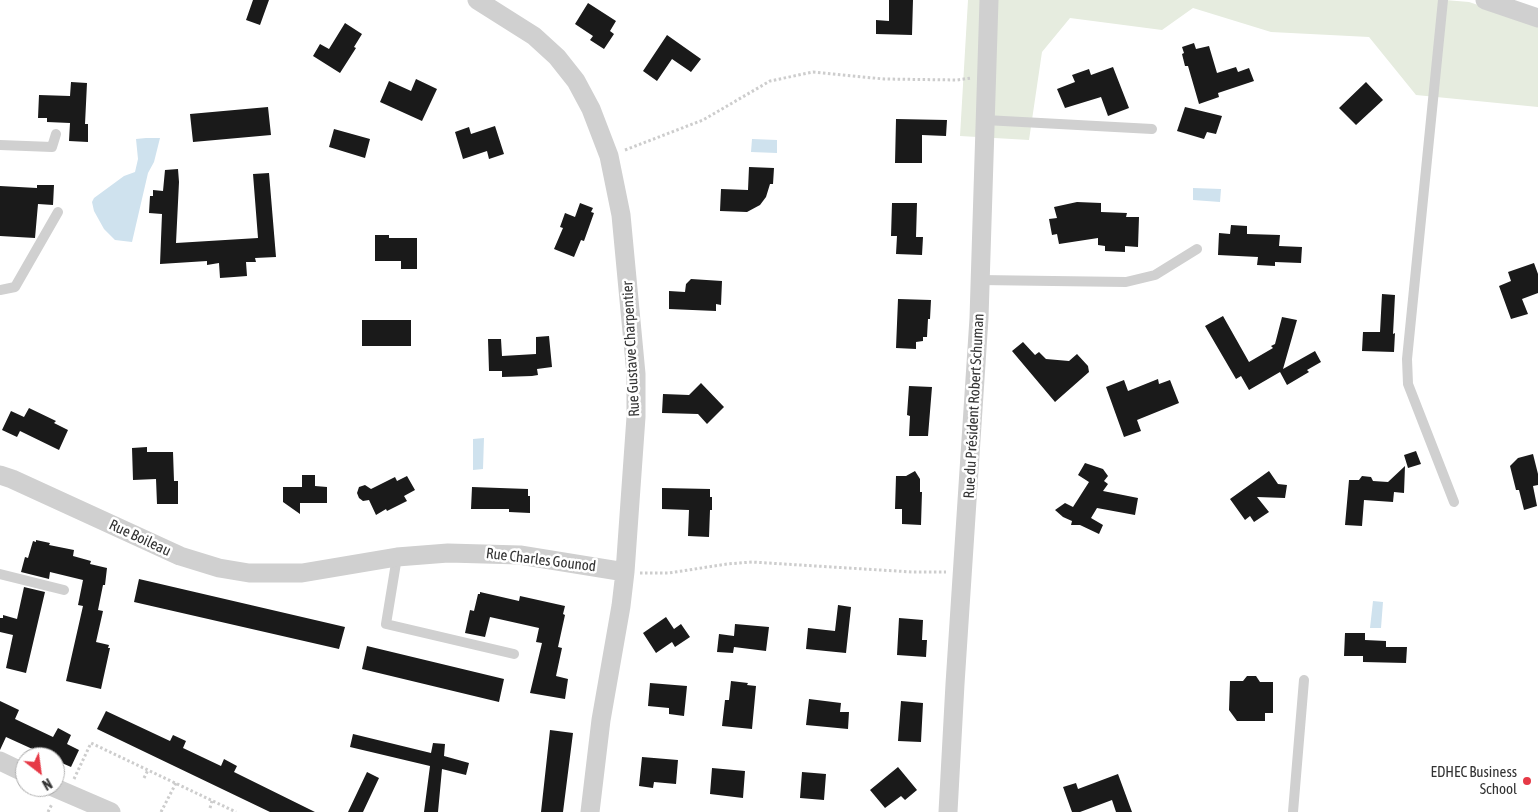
<!DOCTYPE html>
<meta charset="utf-8">
<style>
body{margin:0}
#map{position:relative;width:1538px;height:812px;overflow:hidden;background:#fff;font-family:"Asap Condensed",sans-serif}
canvas{display:block}
.north{position:absolute;left:15px;top:747px;width:50px;height:50px;box-sizing:border-box;background:#fff;border:1px solid #adadad;border-radius:50%;rotate:150deg;font-size:14px;font-weight:700;line-height:20px;text-align:center;color:#333}
.north::after{content:'';display:block;margin:auto;width:18px;height:22px;background:#e63946;clip-path:polygon(50% 0,100% 100%,50% 72%,0 100%)}
</style>
<div id="map">
<canvas width="1538" height="812"></canvas>
<div class="north">N</div>
</div>
<script>
const g = document.querySelector('canvas').getContext('2d');
g.lineJoin = 'round';
function fillPath(path, color) { g.fillStyle = color; g.fill(path, 'evenodd'); }
const toPath = rows => new Path2D(rows.map(r => 'M' + r).join(''));
function stroke(path, color, width, dash) { g.strokeStyle = color; g.lineWidth = width; g.lineCap = dash ? 'butt' : 'round'; g.setLineDash(dash || []); g.stroke(path); }
function drawText(font, color, halo, rows, align = 'center') {
  g.font = font + ' "Asap Condensed",sans-serif'; g.lineWidth = 5; g.setLineDash([]); g.textBaseline = 'middle'; g.strokeStyle = halo; g.fillStyle = color; for (const [text, x, y, turn = 0] of rows) {
    g.save(); g.translate(x, y); g.rotate((+turn || 0) * Math.PI / 180); g.textAlign = isNaN(turn) ? turn : align; if (halo) g.strokeText(text, 0, 0); g.fillText(text, 0, 0); g.restore();
  }
}
fillPath(toPath([
 [968,0,1445,0,1469,2,1538,25,1538,107,1416,95,1369,37,1271,32,1193,8,1162,30,1070,18,1042,52,1029,140,960,136]
]), '#e6ecdf');
fillPath(toPath([
 [146,138,160,138,154,162,148,173,132,242,115,240,104,229,94,211,92,202,94,198,124,176,135,172,138,159,136,139],
 [752,139,777,140,777,153,751,152],
 [1193,188,1221,189,1220,202,1193,200],
 [484,438,483,469,473,470,473,439],
 [1373,601,1383,602,1381,628,1370,628]
]), '#cfe2ee');
fillPath(toPath([
 [253,0,269,0,260,25,246,20],
 [889,0,913,0,912,35,876,34,876,20,889,21],
 [588,3,616,21,610,31,614,34,604,49,590,40,593,36,575,24],
 [345,23,362,34,354,47,356,48,340,73,313,56,320,44,329,49],
 [667,35,701,59,691,72,672,59,657,81,643,71],
 [1194,43,1196,49,1209,46,1217,73,1236,67,1238,72,1249,68,1254,81,1218,93,1219,97,1199,104,1188,66,1185,66,1182,54,1184,53,1182,47],
 [1113,67,1129,108,1108,116,1101,97,1065,108,1057,89,1075,82,1072,75,1089,69,1091,75],
 [416,79,437,89,422,121,380,102,389,81,411,91],
 [71,82,87,83,85,124,88,124,88,142,69,141,70,123,47,122,47,118,38,118,39,95,70,96],
 [1366,82,1383,100,1356,125,1339,108],
 [268,107,271,135,193,142,190,114],
 [1185,107,1222,116,1216,134,1207,132,1204,139,1177,131],
 [896,119,947,120,946,136,922,135,922,163,895,163],
 [495,126,504,154,489,159,487,151,463,159,455,132,469,127,471,134],
 [334,129,370,139,365,158,329,147],
 [749,167,774,168,773,184,770,184,766,197,760,205,747,212,720,211,721,189,748,190],
 [178,169,179,182,176,243,258,238,253,174,269,173,276,257,255,258,256,262,246,262,247,276,234,277,220,278,219,263,207,265,207,261,160,264,162,214,149,213,150,196,153,196,153,190,163,191,165,170],
 [37,185,54,185,53,205,38,204,35,238,0,236,0,186,37,188],
 [1077,202,1101,203,1101,212,1127,213,1126,217,1139,217,1138,247,1125,246,1125,252,1105,251,1105,246,1098,245,1098,238,1059,244,1057,234,1052,235,1049,219,1057,218,1054,207],
 [580,203,593,208,591,212,594,213,584,241,581,240,574,257,554,249,563,228,560,227,565,213,575,217],
 [892,203,917,203,916,237,923,237,922,255,896,254,897,236,891,236],
 [1231,225,1247,226,1247,234,1280,235,1279,246,1302,247,1301,263,1275,262,1275,266,1257,265,1258,257,1218,255,1219,233,1230,234],
 [375,235,389,235,389,238,417,238,417,269,401,269,401,261,375,261],
 [1534,263,1538,274,1538,293,1522,299,1528,314,1511,319,1499,286,1511,281,1508,272],
 [691,279,722,281,721,305,716,304,716,311,669,309,669,291,685,292,686,284],
 [1382,294,1395,295,1393,334,1395,333,1394,352,1362,351,1363,332,1380,332],
 [898,299,931,300,930,319,928,319,927,337,923,337,923,341,916,342,916,349,896,348],
 [1223,316,1249,362,1273,348,1271,346,1275,344,1282,317,1297,320,1283,369,1315,351,1321,362,1307,370,1309,372,1287,385,1280,372,1249,390,1241,376,1236,379,1205,326],
 [362,320,411,320,411,346,362,346],
 [549,336,552,367,537,369,538,375,532,376,502,377,502,371,489,371,488,339,501,339,502,356,536,354,536,337],
 [1023,342,1035,355,1039,352,1046,359,1069,361,1077,354,1088,366,1089,372,1055,402,1012,351],
 [1158,379,1159,384,1170,380,1179,403,1137,420,1141,431,1124,437,1106,387,1124,380,1128,391],
 [701,383,724,407,707,424,698,414,662,413,663,394,689,395],
 [909,386,932,387,928,436,909,436,910,416,907,415],
 [29,408,56,421,54,423,68,430,59,450,20,431,17,437,2,430,11,411,24,417],
 [147,447,147,452,173,452,174,481,178,481,178,504,157,504,156,479,133,480,132,448],
 [1416,451,1421,464,1408,468,1404,455],
 [1533,454,1538,474,1538,485,1533,486,1537,506,1524,510,1519,490,1516,490,1510,466,1518,458],
 [1085,463,1103,469,1108,476,1104,481,1108,484,1103,491,1138,498,1135,515,1097,508,1091,518,1103,525,1099,534,1080,525,1071,525,1072,521,1063,517,1055,510,1065,503,1073,507,1089,482,1078,475],
 [1405,466,1404,493,1394,492,1393,502,1364,500,1362,526,1345,525,1349,480,1359,480,1362,476,1371,477,1373,481,1388,482],
 [915,471,920,479,920,492,922,492,921,525,902,524,902,509,895,509,896,476,906,476],
 [1269,471,1278,484,1287,485,1285,498,1257,497,1269,512,1254,522,1250,516,1245,520,1230,499],
 [302,475,315,475,315,486,327,487,327,503,300,503,300,514,283,502,283,487,302,487],
 [407,476,415,490,404,496,407,501,387,511,386,509,376,515,369,500,363,501,359,498,357,493,359,487,365,485,371,489,395,477,397,481],
 [472,487,528,489,528,496,530,496,530,513,509,512,509,509,471,509],
 [662,488,710,489,710,497,712,497,712,510,710,510,709,537,688,536,689,510,662,509],
 [36,540,50,543,49,545,74,550,73,556,91,561,90,564,107,568,105,585,103,585,98,610,103,611,96,642,109,645,108,648,110,648,101,689,66,681,83,606,78,605,83,580,50,572,49,579,21,572,25,557,28,558,33,541,36,542],
 [139,579,345,627,339,649,134,602],
 [24,587,45,592,26,673,6,668,13,635,0,632,0,618,3,618,3,615,17,619],
 [480,592,519,601,520,596,565,606,563,614,565,615,558,647,562,648,556,676,568,679,565,699,530,693,542,643,536,642,539,628,490,617,485,637,465,633,470,610,474,611,478,594,480,594],
 [838,605,851,607,846,653,806,649,808,628,835,631],
 [666,617,674,629,681,624,690,637,675,647,672,642,656,653,643,633],
 [899,618,923,620,922,640,927,640,926,657,897,655],
 [735,624,769,627,766,651,734,647,733,653,717,652,719,634,734,636],
 [1345,633,1365,633,1365,640,1386,641,1386,647,1407,647,1406,663,1363,662,1363,656,1344,656],
 [367,646,504,679,499,702,362,669],
 [1247,676,1256,676,1260,682,1273,682,1273,713,1265,713,1265,721,1237,721,1229,710,1230,681,1243,681],
 [731,681,748,683,747,685,756,686,752,729,722,726,725,700,729,700],
 [650,683,687,686,684,716,669,714,669,708,648,706],
 [809,699,841,703,840,712,849,712,848,729,806,725],
 [0,701,19,710,15,719,53,737,58,728,71,735,67,744,79,750,71,767,55,760,55,757,50,757,6,737,0,750],
 [901,701,923,703,921,742,898,741],
 [106,711,170,741,173,735,186,741,183,748,221,766,224,759,237,766,234,772,315,812,270,812,97,729],
 [550,730,573,733,563,812,541,812],
 [353,734,431,753,433,743,445,744,444,756,469,763,466,775,442,769,438,812,424,812,430,766,350,747],
 [642,757,678,760,676,784,654,782,653,788,639,786],
 [898,767,917,790,905,800,901,796,885,808,870,790],
 [712,768,745,771,743,798,710,794],
 [367,772,379,778,363,812,348,812],
 [802,772,826,774,824,800,800,798],
 [1118,774,1132,812,1116,812,1112,800,1080,812,1072,812,1063,787,1076,783,1078,789]
]), '#1a1a1a');
stroke(toPath([
 [625,150,703,120,770,81,813,72,884,79,957,80,971,78],
 [640,573,669,573,727,564,752,562,912,572,946,572],
 [144,778,148,770],
 [74,779,91,743,236,812],
 [210,808,212,801],
 [48,812,52,804],
 [161,812,176,783]
]), '#cdcdcd', 3, [2.5, 2.5]);
stroke(toPath([
 [1443,0,1407,359,1408,384,1454,502],
 [985,120,1152,129],
 [0,145,52,147,56,134],
 [980,280,1126,282,1155,275,1197,249],
 [0,290,15,287,58,212],
 [397,557,386,624,514,654],
 [0,574,64,590],
 [1293,812,1304,680]
]), '#d0d0d0', 10);
stroke(toPath([
 [477,0,534,36,557,57,576,81,591,109,609,156,621,215,636,374,636,417,625,572,621,606,601,720,590,812],
 [1485,0,1538,18],
 [0,475,12,479,180,556,219,568,249,573,302,573,397,557,448,553,520,555,625,572],
 [0,761,25,773],
 [53,787,111,812],
 [948,812,955,684,979,318,989,0]
]), '#d0d0d0', 19);
for (const [x, y, r, color] of [
 [1527,781,5,"#e63946"]
]) { const dot = new Path2D(); dot.arc(x, y, r, 0, 2 * Math.PI); g.fillStyle = color; g.fill(dot); stroke(dot, '#fff', 2); }
drawText('15px', '#333', '#fff', [
 ["Rue Gustave Charpentier",631,349,-93],
 ["Rue du Président Robert Schuman",974,406,-87],
 ["Rue Boileau",140,538,25],
 ["Rue Charles Gounod",541,560,7]
]);
drawText('15px', '#333', '#fff', [
 ["EDHEC Business",1517,772],
 ["School",1517,789]
], 'right');
</script>
